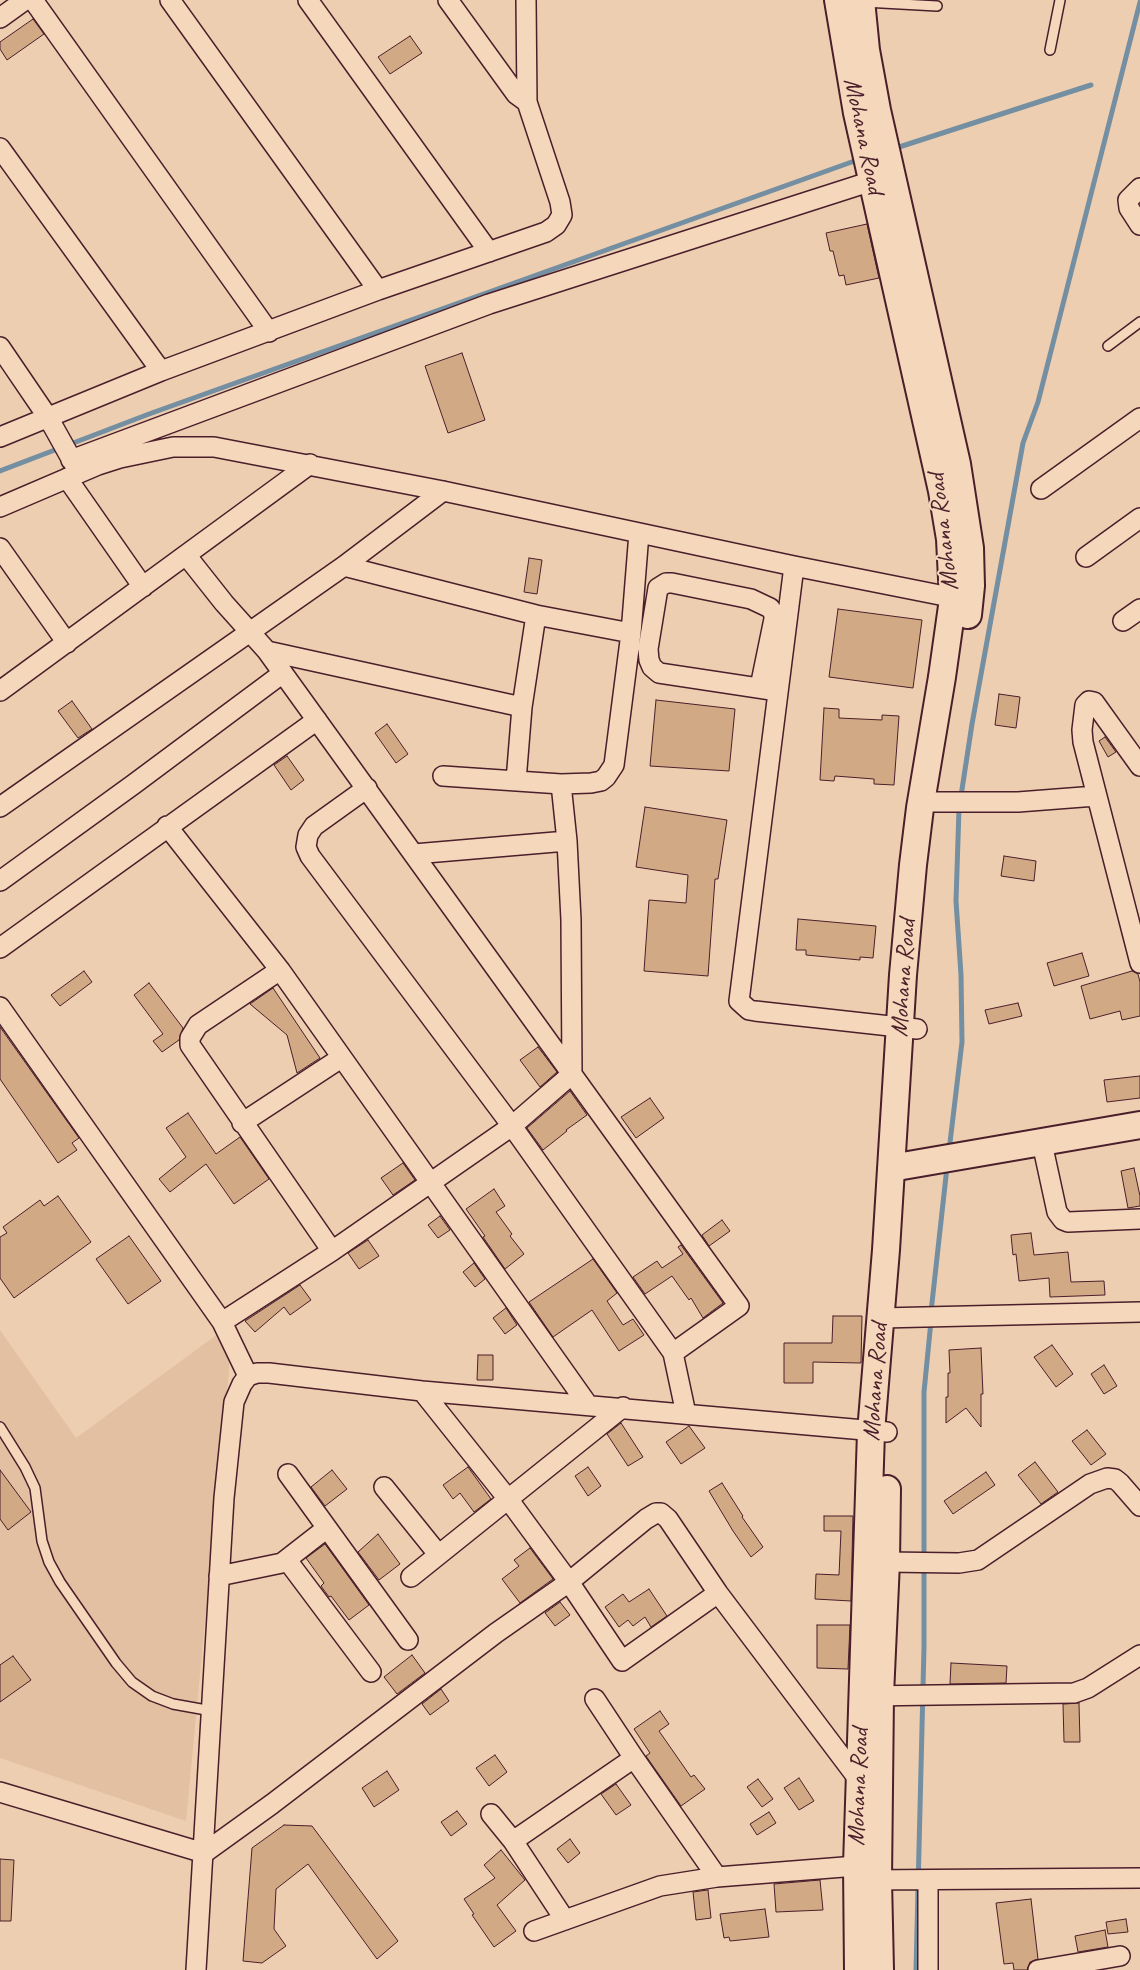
<!DOCTYPE html>
<style>
body{margin:0}
canvas{display:block;background:#eeceb0}
</style>
<canvas width="1140" height="1970"></canvas>
<script>
const g = document.querySelector('canvas').getContext('2d');
g.lineJoin = 'round';
function fillPath(path, color) { g.fillStyle = color; g.fill(path, 'evenodd'); }
const toPath = rows => new Path2D(rows.map(r => 'M' + r).join(''));
function stroke(path, color, width, dash) { g.strokeStyle = color; g.lineWidth = width; g.lineCap = dash ? 'butt' : 'round'; g.setLineDash(dash || []); g.stroke(path); }
function drawText(font, color, halo, rows, align = 'center') {
  g.font = font + ' Caveat,sans-serif'; g.lineWidth = 4; g.setLineDash([]); g.textBaseline = 'middle'; g.strokeStyle = halo; g.fillStyle = color; for (const [text, x, y, turn = 0] of rows) {
    g.save(); g.translate(x, y); g.rotate((+turn || 0) * Math.PI / 180); g.textAlign = isNaN(turn) ? turn : align; if (halo) g.strokeText(text, 0, 0); g.fillText(text, 0, 0); g.restore();
  }
}
fillPath(toPath([
 [230,1325,229,1371,186,1821,0,1758,0,1330,76,1438]
]), '#e2c0a1');
stroke(toPath([
 [896,148,1091,85],
 [68,445,149,414,860,159],
 [0,471,60,448],
 [949,1151,962,1042,961,975,956,901,959,809,972,724,1023,443,1038,402,1140,2],
 [931,1312,947,1167],
 [916,1970,924,1647,924,1392,931,1321]
]), '#748fa2', 5);
const building = toPath([
 [33,19,44,34,7,60,0,49,0,42,33,19],
 [410,36,422,53,390,74,378,57,410,36],
 [867,224,879,278,846,285,844,275,839,276,833,251,830,251,826,233,867,224],
 [462,353,485,420,448,433,425,366,462,353],
 [529,558,542,560,537,594,524,592,529,558],
 [838,609,922,620,913,688,829,677,838,609],
 [999,694,1020,697,1016,728,995,725,999,694],
 [656,700,735,709,729,771,650,766,656,700],
 [72,701,92,729,78,738,58,711,72,701],
 [824,708,839,709,839,718,882,720,882,715,899,716,894,785,874,784,874,779,835,776,834,781,820,780,824,708],
 [387,724,408,754,396,763,375,733,387,724],
 [1105,737,1116,752,1108,757,1099,741,1105,737],
 [287,756,304,780,291,790,274,765,287,756],
 [645,807,727,820,718,879,715,879,708,976,644,971,649,900,686,903,688,875,636,867,645,807],
 [1004,856,1036,861,1034,881,1001,876,1004,856],
 [798,919,876,926,873,958,860,957,860,960,806,955,806,950,796,950,798,919],
 [1082,953,1089,976,1054,986,1047,963,1082,953],
 [84,971,92,982,60,1006,51,995,84,971],
 [1132,971,1138,974,1140,982,1140,1016,1122,1020,1120,1011,1090,1019,1081,986,1132,971],
 [149,983,183,1028,179,1040,162,1052,153,1041,163,1034,134,995,149,983],
 [273,988,320,1058,297,1073,287,1035,250,1004,273,988],
 [1018,1003,1022,1016,989,1024,985,1010,1018,1003],
 [0,1027,79,1138,72,1143,77,1150,58,1163,0,1079,0,1027],
 [538,1047,557,1072,540,1087,520,1060,538,1047],
 [1140,1076,1140,1098,1107,1102,1104,1080,1140,1076],
 [570,1091,587,1115,566,1130,567,1131,543,1150,527,1128,570,1091],
 [650,1098,664,1118,636,1138,621,1117,650,1098],
 [188,1113,216,1154,240,1137,269,1179,234,1204,206,1164,170,1192,159,1179,186,1157,166,1128,188,1113],
 [403,1163,415,1180,393,1195,381,1178,403,1163],
 [1134,1168,1140,1196,1140,1206,1128,1208,1121,1171,1134,1168],
 [494,1189,505,1206,496,1212,512,1234,510,1236,524,1254,505,1269,483,1237,485,1236,466,1209,494,1189],
 [58,1196,91,1242,14,1298,0,1278,0,1237,7,1233,3,1227,40,1200,44,1206,58,1196],
 [440,1216,450,1230,438,1238,428,1225,440,1216],
 [722,1220,730,1231,709,1246,702,1235,722,1220],
 [1031,1233,1034,1255,1068,1252,1071,1282,1104,1281,1105,1295,1050,1297,1049,1278,1019,1281,1016,1254,1013,1255,1011,1235,1031,1233],
 [129,1236,161,1281,128,1304,96,1259,129,1236],
 [368,1240,379,1256,359,1269,348,1253,368,1240],
 [681,1245,723,1303,703,1318,691,1298,689,1300,672,1276,645,1294,633,1277,657,1261,662,1268,683,1254,678,1247,681,1245],
 [593,1259,617,1293,607,1301,623,1325,633,1319,644,1335,619,1351,592,1310,553,1337,529,1302,593,1259],
 [474,1263,485,1279,475,1287,463,1272,474,1263],
 [300,1285,311,1300,290,1315,284,1307,255,1332,245,1321,300,1285],
 [506,1308,517,1325,505,1334,493,1318,506,1308],
 [833,1316,862,1316,861,1363,813,1362,813,1383,784,1383,784,1343,832,1343,833,1316],
 [1052,1345,1073,1374,1056,1387,1034,1357,1052,1345],
 [981,1348,983,1394,981,1394,981,1427,966,1408,946,1423,946,1397,948,1397,948,1373,950,1373,949,1350,981,1348],
 [478,1355,493,1355,493,1380,477,1380,478,1355],
 [1104,1365,1117,1386,1104,1394,1091,1374,1104,1365],
 [621,1423,643,1457,628,1466,607,1434,621,1423],
 [689,1426,705,1448,681,1464,666,1442,689,1426],
 [1087,1430,1106,1454,1091,1465,1072,1441,1087,1430],
 [1035,1462,1058,1492,1041,1504,1018,1475,1035,1462],
 [468,1467,491,1499,474,1512,460,1493,453,1499,443,1485,468,1467],
 [588,1467,601,1486,588,1496,575,1476,588,1467],
 [0,1470,31,1512,8,1530,0,1519,0,1470],
 [332,1470,347,1489,325,1506,311,1487,332,1470],
 [986,1472,995,1485,953,1514,944,1501,986,1472],
 [722,1483,743,1516,742,1517,763,1547,751,1557,733,1531,709,1491,722,1483],
 [824,1516,853,1516,851,1601,815,1599,816,1574,839,1575,841,1531,824,1531,824,1516],
 [378,1534,400,1564,379,1580,358,1552,378,1534],
 [325,1544,369,1605,349,1620,331,1596,329,1597,321,1586,324,1583,306,1558,325,1544],
 [530,1548,553,1579,520,1603,502,1579,519,1566,514,1560,530,1548],
 [649,1589,667,1616,651,1627,645,1617,633,1626,628,1620,619,1627,605,1607,623,1594,629,1602,649,1589],
 [560,1602,570,1615,555,1626,545,1613,560,1602],
 [817,1625,850,1625,848,1669,817,1668,817,1625],
 [412,1655,425,1673,397,1694,384,1677,412,1655],
 [13,1656,31,1680,0,1702,0,1665,13,1656],
 [951,1663,1007,1666,1006,1683,950,1684,951,1663],
 [441,1689,449,1701,430,1715,422,1704,441,1689],
 [1079,1703,1080,1742,1064,1742,1063,1704,1079,1703],
 [660,1711,669,1724,659,1731,691,1777,694,1775,705,1789,681,1806,646,1756,650,1753,634,1729,660,1711],
 [495,1755,507,1772,489,1786,476,1768,495,1755],
 [387,1771,399,1790,374,1807,362,1788,387,1771],
 [799,1778,814,1801,799,1810,784,1788,799,1778],
 [758,1779,773,1799,762,1807,747,1787,758,1779],
 [616,1784,631,1805,616,1815,601,1794,616,1784],
 [457,1811,467,1824,451,1836,441,1822,457,1811],
 [769,1812,776,1823,757,1835,750,1824,769,1812],
 [284,1825,312,1826,398,1941,377,1959,308,1864,276,1889,274,1929,286,1946,262,1963,243,1961,252,1848,284,1825],
 [570,1839,580,1853,568,1863,557,1849,570,1839],
 [501,1850,525,1880,497,1905,516,1931,494,1947,472,1915,474,1914,464,1899,495,1878,484,1865,501,1850],
 [0,1859,14,1860,11,1921,0,1921,0,1859],
 [820,1880,823,1910,776,1912,774,1884,820,1880],
 [708,1890,711,1918,696,1920,693,1892,708,1890],
 [1031,1899,1038,1959,1030,1962,1027,1970,1014,1970,1013,1963,1004,1964,996,1903,1031,1899],
 [765,1909,769,1937,730,1941,729,1937,724,1938,720,1914,765,1909],
 [1126,1919,1128,1932,1108,1934,1106,1922,1126,1919],
 [1105,1930,1108,1947,1078,1952,1075,1936,1105,1930]
]);
fillPath(building, '#d1a984');
stroke(building, '#4a1f2b', 1);
const lane = toPath([
 [864,2,937,6],
 [1050,50,1060,0],
 [1108,346,1140,322],
 [0,1427,25,1467,35,1488,42,1541,49,1562,60,1582,116,1663,132,1682,152,1696,173,1704,212,1711]
]);
const street = toPath([
 [33,0,269,332],
 [170,0,378,290],
 [308,0,489,252],
 [448,0,516,94,527,102],
 [0,18,25,0],
 [0,148,161,371],
 [1140,188,1128,200,1129,208,1140,225],
 [0,347,49,419,78,471],
 [0,437,161,371,378,290,546,232,556,225,562,215,560,202,527,102,526,0],
 [71,460,489,304,872,181],
 [67,478,143,587],
 [1041,489,1140,418],
 [0,507,98,465,120,458,173,447,214,447,443,491,794,566,965,600],
 [0,548,67,643],
 [186,555,224,603,267,651,739,1306,673,1353],
 [1086,557,1140,518],
 [344,566,536,615,631,633],
 [794,566,739,1001,749,1010,755,1011,917,1029],
 [1123,621,1140,609],
 [267,651,522,707],
 [760,687,774,619,774,614,770,608,751,599,672,583,666,583,658,588,648,649,649,660,652,667,659,673,778,691],
 [0,691,310,464],
 [1140,766,1094,702,1089,701,1085,705,1082,730,1083,742,1140,963],
 [443,776,561,784,591,783,601,781,606,777,614,765,631,633,639,533],
 [516,781,522,707,536,615],
 [367,788,314,826,308,835,306,847,310,856,512,1126,673,1353,686,1414],
 [921,802,1018,802,1096,796],
 [0,807,344,566,443,491],
 [167,826,280,970,588,1405],
 [414,854,567,841],
 [0,881,134,784,283,673],
 [0,948,317,720],
 [280,970,198,1025,190,1038,190,1045,332,1251],
 [0,1007,222,1322,248,1376],
 [242,1123,341,1058],
 [1042,1143,1057,1212,1063,1220,1068,1222,1140,1219],
 [881,1318,1140,1312],
 [222,1322,332,1251,512,1126,572,1074,571,920,567,841,561,784],
 [422,1391,508,1499,569,1582,622,1661,718,1593],
 [288,1474,408,1640],
 [384,1487,438,1554],
 [287,1560,371,1672],
 [886,1562,959,1563,978,1560,1090,1484,1107,1478,1115,1479,1120,1483,1140,1506],
 [219,1576,282,1563,327,1528],
 [411,1577,623,1407],
 [867,1696,1074,1693,1088,1688,1140,1655],
 [595,1699,634,1758,717,1877],
 [0,1792,204,1853,272,1804,496,1633,569,1582,646,1519,656,1513,661,1513,668,1519,718,1593,862,1784],
 [491,1814,513,1841,565,1920],
 [513,1841,634,1758],
 [866,1880,1140,1878],
 [928,1880,928,1970],
 [534,1931,660,1886,717,1877,869,1865],
 [196,1970,224,1498,234,1402,242,1384,248,1376,257,1373,269,1373,422,1391,887,1432],
 [1038,1970,1120,1956]
]);
const secondary = toPath([
 [838,0,857,113,942,491,950,539,953,599,942,677,920,808,913,865,903,975,886,1250,871,1432,857,1865,858,1970],
 [861,0,866,50,877,110,957,464,970,548,971,586,968,615],
 [891,1168,1140,1125],
 [880,1970,878,1880,880,1695,886,1562,887,1489]
]);
stroke(lane, '#4a1f2b', 12);
stroke(street, '#4a1f2b', 22);
stroke(secondary, '#4a1f2b', 30);
stroke(lane, '#f5d7bb', 9);
stroke(street, '#f5d7bb', 19);
stroke(secondary, '#f5d7bb', 26);
drawText('25px', '#4a1f2b', '#f5d7bb', [
 ["Mohana Road",863,136,78],
 ["Mohana Road",944,532,-97],
 ["Mohana Road",904,978,-86],
 ["Mohana Road",876,1382,-86],
 ["Mohana Road",859,1787,-88]
]);
</script>
